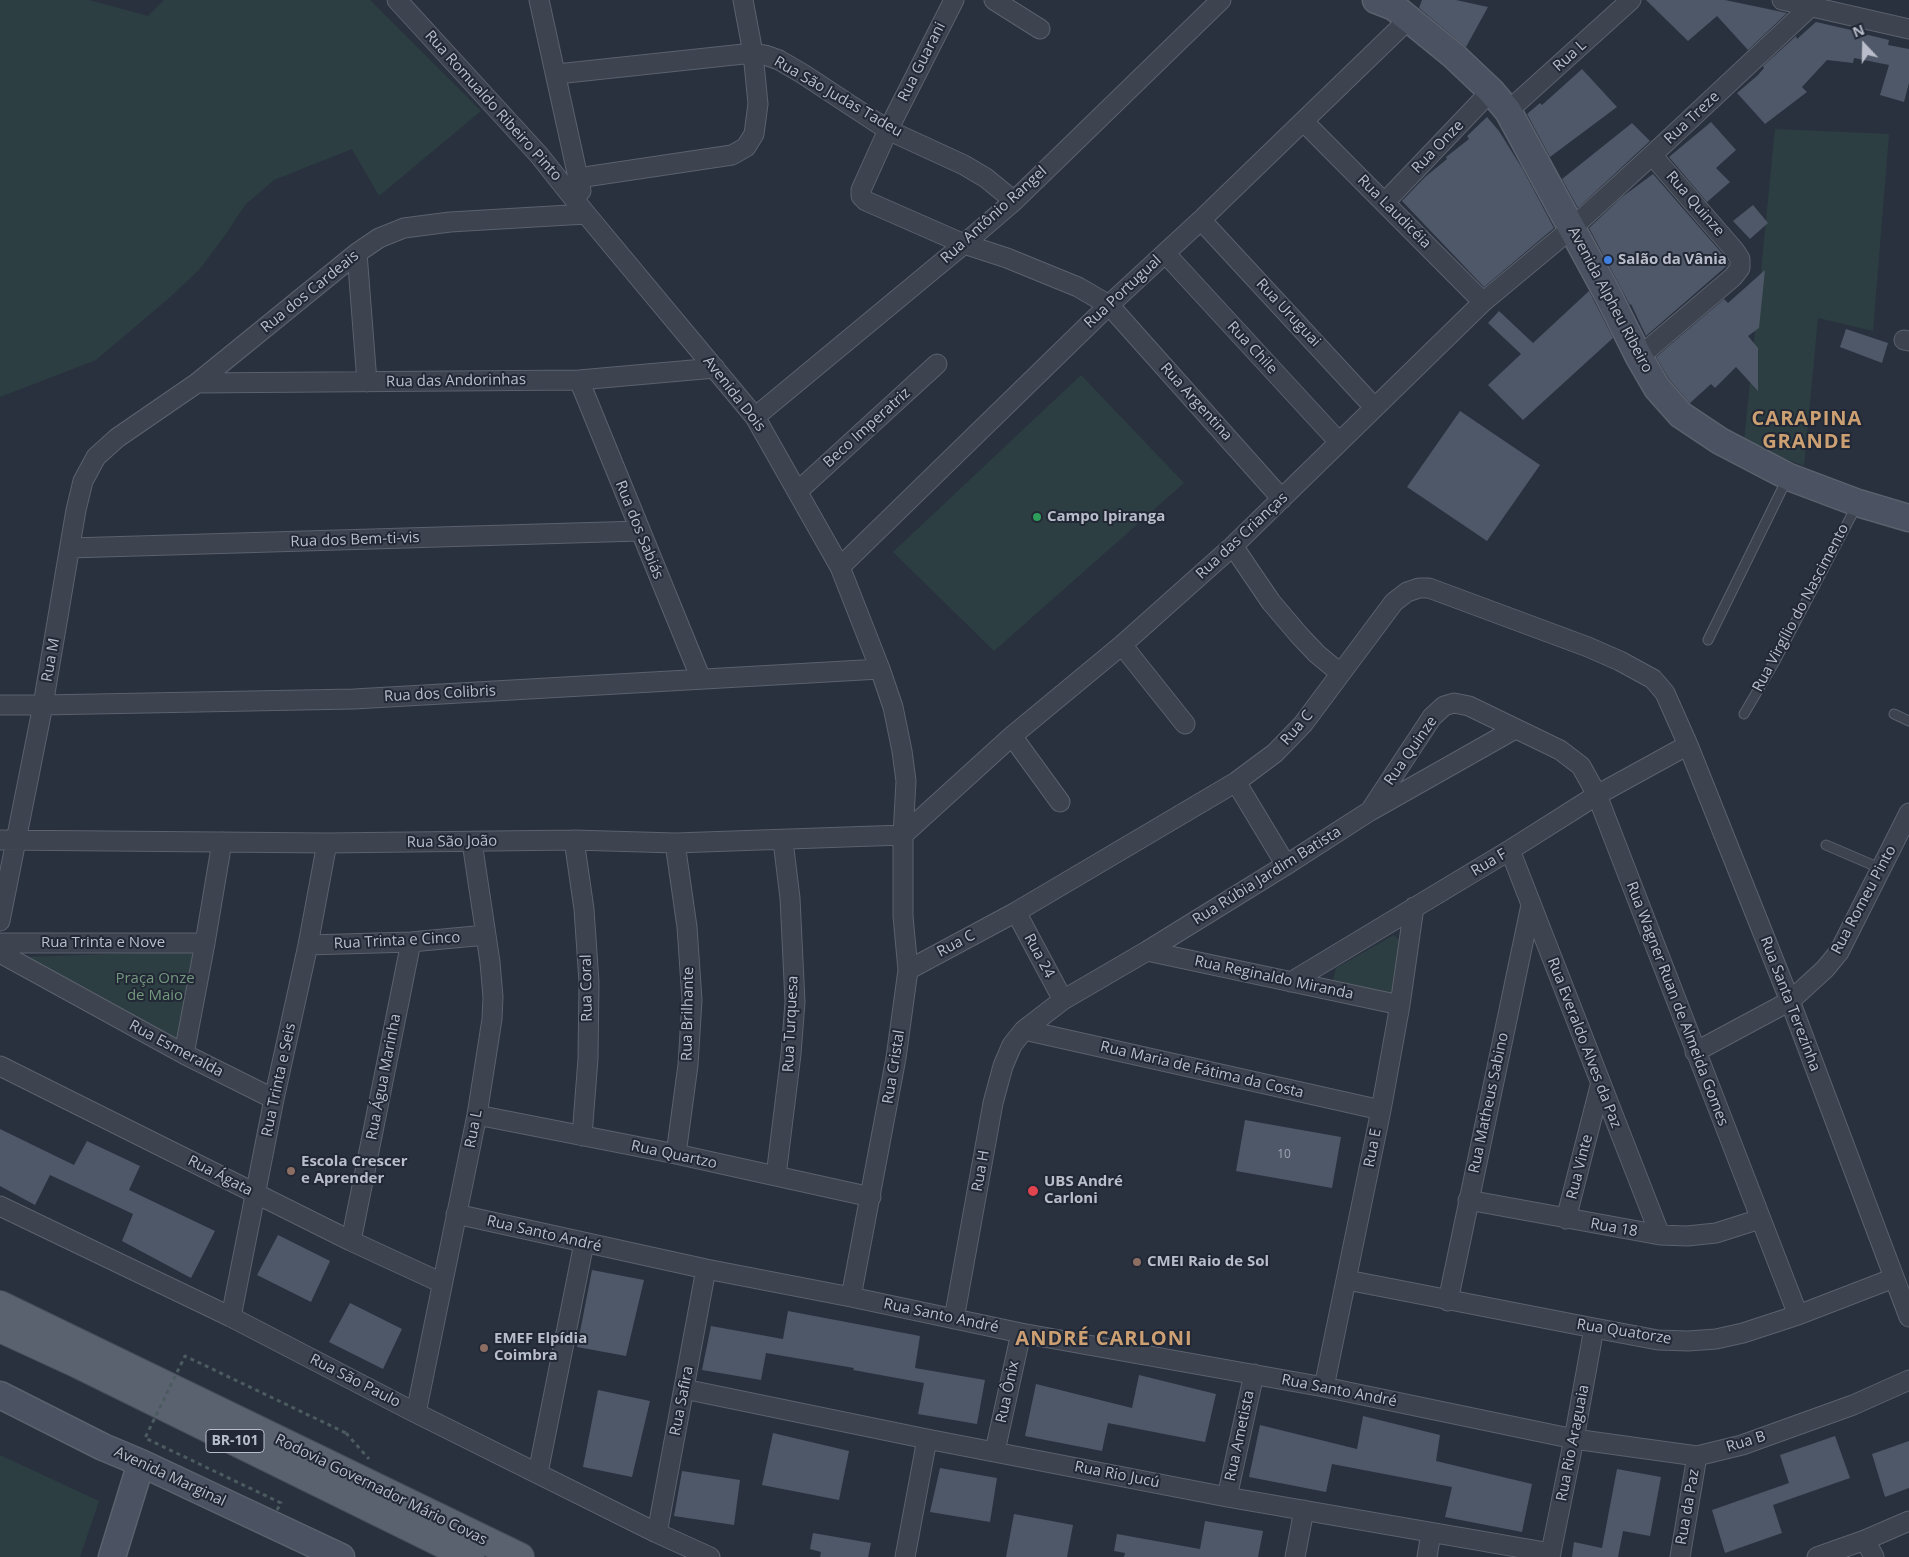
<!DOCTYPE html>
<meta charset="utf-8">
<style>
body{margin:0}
#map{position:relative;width:1909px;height:1557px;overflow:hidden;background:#29313f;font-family:"Open Sans",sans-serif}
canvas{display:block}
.north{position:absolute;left:1839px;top:20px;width:50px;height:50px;-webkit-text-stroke:4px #222835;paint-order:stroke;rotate:339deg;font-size:14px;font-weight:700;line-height:20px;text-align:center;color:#babeca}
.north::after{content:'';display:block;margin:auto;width:18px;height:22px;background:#babeca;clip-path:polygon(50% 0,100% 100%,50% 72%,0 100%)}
</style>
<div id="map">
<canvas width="1909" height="1557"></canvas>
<div class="north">N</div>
</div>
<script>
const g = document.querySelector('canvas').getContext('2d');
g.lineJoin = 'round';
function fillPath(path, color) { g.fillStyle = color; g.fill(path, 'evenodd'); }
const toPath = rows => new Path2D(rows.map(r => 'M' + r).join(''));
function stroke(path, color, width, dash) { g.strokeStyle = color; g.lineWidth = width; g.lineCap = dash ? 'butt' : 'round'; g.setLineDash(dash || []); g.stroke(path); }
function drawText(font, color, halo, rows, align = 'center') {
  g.font = font + ' "Open Sans",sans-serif'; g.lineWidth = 4; g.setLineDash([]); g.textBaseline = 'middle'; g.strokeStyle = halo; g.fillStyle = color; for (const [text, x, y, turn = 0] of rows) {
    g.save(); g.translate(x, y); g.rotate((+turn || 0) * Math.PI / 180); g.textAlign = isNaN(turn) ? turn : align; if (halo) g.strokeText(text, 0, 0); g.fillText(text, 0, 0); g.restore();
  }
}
fillPath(toPath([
 [0,0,89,0,148,16,164,0,370,0,481,111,379,196,352,149,274,180,245,205,226,234,199,270,169,298,96,360,0,397],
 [1775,129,1889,134,1873,331,1818,318,1804,466,1744,442],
 [1081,375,1184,483,994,651,893,552],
 [1394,935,1401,942,1393,997,1332,984,1336,968],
 [198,951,179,1041,23,957],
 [0,1455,99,1501,80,1557,0,1557]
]), '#2c3e41');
fillPath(toPath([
 [1422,0,1456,0,1488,7,1466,47,1419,8],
 [1646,0,1725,0,1787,13,1748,50,1717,16,1688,41],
 [1816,22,1860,32,1860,33,1889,40,1888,45,1909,49,1909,83,1904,102,1880,95,1889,65,1854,58,1853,63,1827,60,1802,87,1807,92,1765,124,1737,93,1758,75,1764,68,1763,66,1796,36,1797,39],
 [1582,69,1617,107,1550,157,1527,114,1540,103,1542,105],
 [1487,117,1499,131,1522,168,1554,228,1484,287,1402,201,1425,177,1447,159,1446,157,1469,139,1467,136],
 [1711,122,1736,150,1716,168,1730,182,1707,202,1669,157],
 [1632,123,1650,141,1578,208,1562,179],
 [1653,174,1726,258,1729,264,1646,336,1631,304,1630,305,1589,228,1622,197],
 [1753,205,1768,223,1750,239,1733,221],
 [1765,270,1759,328,1748,336,1758,348,1758,391,1736,367,1715,388,1711,384,1690,403,1669,379,1656,357,1724,299,1728,303],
 [1589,291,1613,338,1523,420,1488,385,1521,354,1488,323,1499,311,1533,343],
 [1846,329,1888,343,1882,363,1840,347],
 [1460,411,1540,465,1487,541,1407,487],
 [1245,1120,1341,1137,1332,1188,1236,1171],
 [0,1129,74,1165,87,1141,140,1166,129,1190,215,1231,191,1278,122,1241,133,1214,50,1175,35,1205,0,1186],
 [278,1235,330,1261,311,1302,257,1275],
 [592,1270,644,1280,626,1356,577,1347],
 [350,1303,402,1329,383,1369,329,1342],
 [788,1311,920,1336,915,1368,985,1380,977,1424,918,1414,924,1383,853,1370,854,1368,766,1353,761,1380,702,1370,711,1326,783,1339],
 [1139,1375,1216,1394,1205,1442,1108,1423,1102,1451,1025,1436,1036,1384,1132,1408],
 [598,1390,650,1401,632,1477,583,1467],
 [1363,1416,1440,1435,1436,1461,1532,1484,1522,1532,1445,1517,1452,1487,1332,1464,1326,1492,1249,1477,1260,1425,1357,1449],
 [773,1433,849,1451,839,1500,762,1485],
 [1835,1436,1850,1478,1773,1505,1782,1533,1725,1553,1712,1510,1789,1483,1780,1455],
 [1909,1441,1909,1488,1885,1497,1872,1454],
 [940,1468,997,1478,990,1522,930,1512],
 [1617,1469,1661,1477,1650,1536,1623,1531,1618,1557,1572,1557,1574,1542,1602,1548],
 [682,1471,740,1480,734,1525,674,1516],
 [1014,1514,1073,1525,1067,1557,1006,1557],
 [1205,1521,1263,1531,1258,1557,1124,1557,1125,1553,1114,1551,1117,1534,1200,1549],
 [813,1533,871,1543,868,1557,820,1557,821,1552,810,1549]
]), '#4f5868');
const lane = toPath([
 [1708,640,1787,479],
 [1744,714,1775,661,1857,505],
 [1894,714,1909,721],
 [1826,845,1882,869]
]);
const street = toPath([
 [397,0,539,155,586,214,755,417,840,567,880,669,893,707,902,751,906,781,903,835,903,916,908,970,896,1058,851,1297],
 [539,0,581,191],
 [954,0,888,130,861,190,861,196,866,201,964,244,1007,258,1078,287,1109,305,1282,499],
 [994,0,1040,29],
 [1782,0,1909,29],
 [557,74,753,53,765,55,779,60,803,74,888,130,964,165,986,178,1014,201],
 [1508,111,1631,0],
 [1304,122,1483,302],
 [578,178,732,155,746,147,754,134,758,104,753,53,743,0],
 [1385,202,1491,91],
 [1201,220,1374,407],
 [357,253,367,382],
 [1165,253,1339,442],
 [1904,340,1909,341],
 [1639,357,1733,277,1740,268,1740,259,1735,251,1652,155],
 [579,380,701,679],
 [197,383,579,380,715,368],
 [755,417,964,244,1014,201,1221,0],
 [798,491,937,364],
 [1233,546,1271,602,1299,635,1317,654,1340,673],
 [70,548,640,531],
 [840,567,1109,305,1201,220,1409,19],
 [1122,645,1185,724],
 [0,705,43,705,354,699,880,669],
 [1012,736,1060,802],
 [1236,782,1286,865],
 [1372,808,1432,717,1444,706,1454,703,1469,706,1560,750,1581,766,1597,795,1798,1315],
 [903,835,1012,736,1122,645,1233,546,1483,302,1572,228,1652,155,1810,7,1812,0],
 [0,840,327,843,574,840,675,843,903,835],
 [574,840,584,909,589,982,588,1059,582,1136],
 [675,843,687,927,692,1000,688,1065,676,1154],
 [1510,850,1660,1235],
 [1016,912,1063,1000],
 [0,921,43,705,76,510,83,481,96,457,117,438,197,383,357,253,379,238,404,228,450,222,586,214],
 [0,943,205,943],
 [308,945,411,942,486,935],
 [1147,951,1400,1005],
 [0,953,184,1054,274,1099],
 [908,970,1016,912,1236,782,1275,753,1303,724,1394,602,1407,592,1419,588,1429,588,1588,647,1620,661,1653,679,1665,693,1688,745,1790,1001,1909,1317],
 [1291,982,1510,850,1597,795,1688,745],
 [1024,1030,1381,1110],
 [1695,1052,1790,1001,1825,969,1839,952,1909,813],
 [184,1054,205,943,222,842],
 [0,1066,351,1241,442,1283],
 [477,1115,676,1154,871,1197],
 [776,1176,791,1054,795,1002,790,898,783,841],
 [1468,1200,1660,1235,1687,1236,1716,1233,1760,1219],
 [0,1206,231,1317,416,1413,657,1533,710,1557],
 [456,1214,706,1269,851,1297,1021,1333,1324,1387,1574,1439,1697,1456,1742,1445,1853,1405,1909,1380],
 [1566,1219,1600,1086],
 [351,1241,411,942],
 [1347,1280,1594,1328,1658,1340,1688,1341,1716,1339,1743,1333,1798,1315,1894,1278],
 [1448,1301,1531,905],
 [231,1317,274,1099,308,945,327,843],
 [954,1319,993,1103,1003,1066,1012,1045,1024,1030,1063,1000,1147,951,1286,865,1370,811,1515,729],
 [1324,1387,1381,1110,1400,1005,1414,907],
 [684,1389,927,1439,1227,1497,1551,1553],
 [416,1413,477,1115,492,1019,493,997,490,962,472,842],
 [995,1451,1021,1333],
 [538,1473,584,1243],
 [1227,1497,1254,1374],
 [657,1533,706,1269],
 [1865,1540,1874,1557],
 [905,1557,927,1439],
 [1295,1557,1304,1510],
 [1427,1557,1431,1533],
 [1550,1557,1574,1439,1594,1328],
 [1680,1557,1697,1456],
 [1817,1557,1865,1540,1909,1521]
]);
const secondary = toPath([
 [1376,0,1394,7,1453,55,1491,91,1508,111,1608,295,1639,357,1657,388,1681,415,1720,441,1789,477,1858,503,1909,518],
 [0,1395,103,1447,141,1463,341,1557],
 [112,1557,141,1463]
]);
const primary = toPath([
 [0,1305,520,1557],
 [0,1328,78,1364,470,1557]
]);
stroke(lane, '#5b616d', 11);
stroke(street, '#5b616d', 21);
stroke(secondary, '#5b616d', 29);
stroke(primary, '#474c59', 30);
stroke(toPath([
 [346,1433,369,1459]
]), '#4b5b5f', 3, [4, 4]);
stroke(lane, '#3d434f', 9);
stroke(street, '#3d434f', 19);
stroke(secondary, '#4b5262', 26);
stroke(primary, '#5b626f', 28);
stroke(toPath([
 [277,1510,281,1503,145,1438,185,1356,346,1433]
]), '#4b5b5f', 3, [4, 4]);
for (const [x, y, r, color] of [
 [1608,260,5,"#3f7fe0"],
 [1037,517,5,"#2e9e5b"],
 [291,1171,5,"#8d6e63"],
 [1033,1191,6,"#e0444e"],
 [1137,1262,5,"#8d6e63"],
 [484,1348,5,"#8d6e63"]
]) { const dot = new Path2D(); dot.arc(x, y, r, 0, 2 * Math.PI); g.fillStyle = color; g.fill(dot); stroke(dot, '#222835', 2); }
drawText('12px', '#9fa4b2', null, [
 ["10",1284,1155]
]);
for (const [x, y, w] of [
 [235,1441,58]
]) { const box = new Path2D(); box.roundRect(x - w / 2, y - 11.5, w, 23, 4); g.fillStyle = '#222835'; g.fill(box); stroke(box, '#babeca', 1); }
drawText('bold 14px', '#babeca', null, [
 ["BR-101",235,1441]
]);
drawText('15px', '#babeca', '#222835', [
 ["Rua L",1570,56,-42],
 ["Rua Guarani",922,62,-63],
 ["Rua São Judas Tadeu",838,97,30],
 ["Rua Romualdo Ribeiro Pinto",493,106,48],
 ["Rua Treze",1692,118,-43],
 ["Rua Onze",1438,147,-46],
 ["Rua Quinze",1695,204,49],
 ["Rua Laudicéia",1394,212,45],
 ["Rua Antônio Rangel",994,215,-42],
 ["Rua dos Cardeais",310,292,-39],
 ["Rua Portugual",1123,292,-43],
 ["Avenida Alpheu Ribeiro",1610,300,62],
 ["Rua Uruguai",1288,313,47],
 ["Rua Chile",1252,348,47],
 ["Rua das Andorinhas",456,381,-1],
 ["Avenida Dois",734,394,52],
 ["Rua Argentina",1196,402,48],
 ["Beco Imperatriz",867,428,-42],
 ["Rua dos Sabiás",639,530,68],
 ["Rua das Crianças",1242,536,-43],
 ["Rua dos Bem-ti-vis",355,540,-2],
 ["Rua Virgílio do Nascimento",1801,608,-62],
 ["Rua M",51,660,-80],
 ["Rua dos Colibris",440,694,-3],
 ["Rua C",1297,728,-49],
 ["Rua Quinze",1411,751,-55],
 ["Rua São João",452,842,-1],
 ["Rua F",1489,863,-31],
 ["Rua Rúbia Jardim Batista",1267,876,-32],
 ["Rua Romeu Pinto",1864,900,-62],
 ["Rua Trinta e Cinco",397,941,-3],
 ["Rua Trinta e Nove",103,943],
 ["Rua C",956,944,-28],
 ["Rua 24",1039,956,62],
 ["Rua Reginaldo Miranda",1274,978,12],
 ["Rua Coral",587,988,-91],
 ["Rua Wagner Ruan de Almeida Gomes",1677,1004,69],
 ["Rua Santa Terezinha",1790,1004,69],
 ["Rua Brilhante",688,1014,-89],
 ["Rua Turquesa",791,1024,-87],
 ["Rua Everaldo Alves da Paz",1584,1043,69],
 ["Rua Esmeralda",176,1049,28],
 ["Rua Cristal",894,1067,-81],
 ["Rua Maria de Fátima da Costa",1202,1070,13],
 ["Rua Água Marinha",384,1077,-79],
 ["Rua Trinta e Seis",279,1080,-78],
 ["Rua Matheus Sabino",1489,1103,-78],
 ["Rua L",474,1129,-79],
 ["Rua E",1373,1148,-79],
 ["Rua Quartzo",674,1155,12],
 ["Rua Vinte",1580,1167,-76],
 ["Rua H",981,1171,-80],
 ["Rua Ágata",220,1176,27],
 ["Rua 18",1614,1228,10],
 ["Rua Santo André",544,1234,13],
 ["Rua Santo André",941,1316,12],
 ["Rua Quatorze",1624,1332,9],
 ["Rua São Paulo",355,1381,27],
 ["Rua Santo André",1339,1391,11],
 ["Rua Ônix",1008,1392,-78],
 ["Rua Safira",682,1401,-79],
 ["Rua Ametista",1240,1436,-78],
 ["Rua B",1746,1442,-17],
 ["Rua Rio Araguaia",1573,1443,-79],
 ["Rua Rio Jucú",1117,1475,11],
 ["Avenida Marginal",170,1477,25],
 ["Rodovia Governador Mário Covas",381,1490,26],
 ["Rua da Paz",1688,1507,-80]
]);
drawText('bold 15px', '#babeca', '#222835', [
 ["Salão da Vânia",1618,260],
 ["Campo Ipiranga",1047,517],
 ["Escola Crescer",301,1162],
 ["e Aprender",301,1179],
 ["UBS André",1044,1182],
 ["Carloni",1044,1199],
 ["CMEI Raio de Sol",1147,1262],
 ["EMEF Elpídia",494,1339],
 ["Coimbra",494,1356]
], 'left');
drawText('15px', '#73987e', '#222835', [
 ["Praça Onze",155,979],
 ["de Maio",155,996]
]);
g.letterSpacing = '1px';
drawText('bold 20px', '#cca072', '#222835', [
 ["CARAPINA",1807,419],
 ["GRANDE",1807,442],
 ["ANDRÉ CARLONI",1104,1339]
]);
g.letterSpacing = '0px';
</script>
